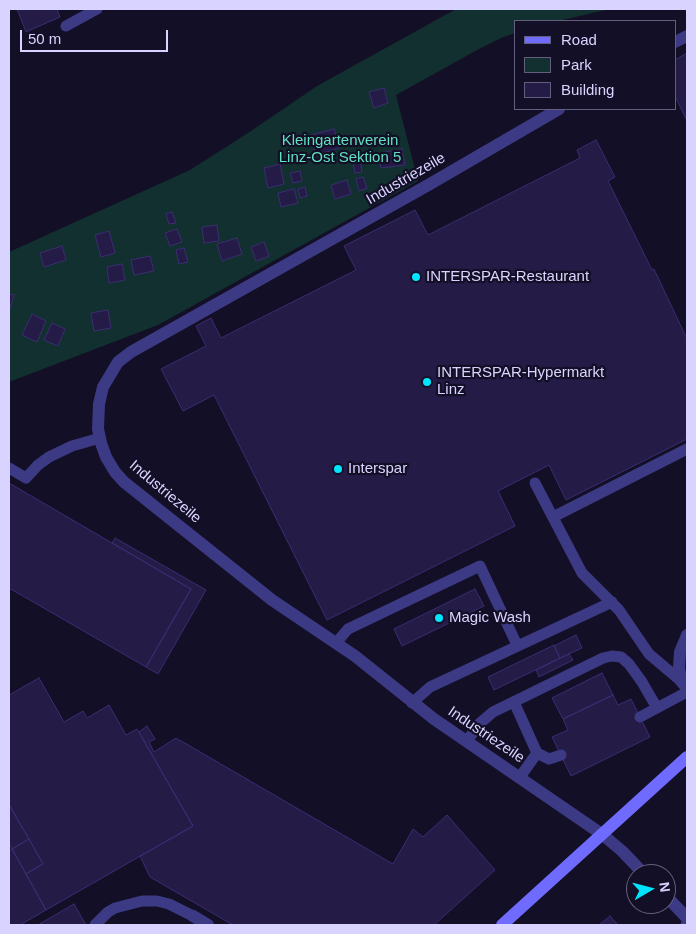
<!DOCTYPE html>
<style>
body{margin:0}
#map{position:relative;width:696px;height:934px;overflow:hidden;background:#130f26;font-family:Arial,sans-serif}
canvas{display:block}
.frame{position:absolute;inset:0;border:10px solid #d9d4ff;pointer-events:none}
.legend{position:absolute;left:514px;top:20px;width:162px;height:90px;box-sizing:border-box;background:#130f26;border:1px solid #625e7d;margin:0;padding:6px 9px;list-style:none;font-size:15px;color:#d9d4ff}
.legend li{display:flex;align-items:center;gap:10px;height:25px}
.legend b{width:25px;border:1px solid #625e7d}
.north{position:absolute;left:626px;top:864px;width:50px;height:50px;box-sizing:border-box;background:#130f26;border:1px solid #625e7d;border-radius:50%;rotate:82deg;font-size:14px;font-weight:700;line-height:20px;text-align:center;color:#d9d4ff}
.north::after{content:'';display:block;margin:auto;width:18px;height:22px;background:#00e5ff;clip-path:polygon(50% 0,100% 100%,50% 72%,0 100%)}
.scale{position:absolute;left:20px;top:30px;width:148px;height:22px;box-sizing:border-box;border:2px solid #d9d4ff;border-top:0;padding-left:6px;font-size:15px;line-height:18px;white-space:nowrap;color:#d9d4ff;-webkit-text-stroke:4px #130f26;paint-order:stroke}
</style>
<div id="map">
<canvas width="696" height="934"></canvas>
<div class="frame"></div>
<ul class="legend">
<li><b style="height:6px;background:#6f6bff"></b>Road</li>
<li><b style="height:14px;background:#12302f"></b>Park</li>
<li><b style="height:14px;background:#241b47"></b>Building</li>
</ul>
<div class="north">N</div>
<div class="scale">50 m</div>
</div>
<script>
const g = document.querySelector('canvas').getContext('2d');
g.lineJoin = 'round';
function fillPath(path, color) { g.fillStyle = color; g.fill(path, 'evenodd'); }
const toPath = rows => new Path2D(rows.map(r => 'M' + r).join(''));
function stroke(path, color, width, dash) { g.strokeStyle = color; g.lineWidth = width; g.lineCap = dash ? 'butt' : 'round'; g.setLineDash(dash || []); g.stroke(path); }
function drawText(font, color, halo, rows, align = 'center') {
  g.font = font + ' Arial,sans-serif'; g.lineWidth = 4.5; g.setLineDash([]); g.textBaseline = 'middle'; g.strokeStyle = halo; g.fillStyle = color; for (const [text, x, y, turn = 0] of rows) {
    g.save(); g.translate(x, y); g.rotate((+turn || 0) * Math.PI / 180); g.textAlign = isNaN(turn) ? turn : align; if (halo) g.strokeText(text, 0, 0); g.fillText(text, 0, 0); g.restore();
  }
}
fillPath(toPath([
 [456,9,610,9,558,21,515,21,515,33,501,38,479,49,396,95,418,181,158,325,9,382,9,252,190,170,251,131,317,86]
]), '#12302f');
const building = toPath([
 [17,9,57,9,60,17,26,32,17,9],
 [687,53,687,121,675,96,675,60,687,53],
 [384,88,388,103,374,108,369,92,384,88],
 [334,129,339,148,316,155,311,135,334,129],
 [596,140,615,177,608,181,652,270,654,269,687,339,687,439,566,500,549,465,498,491,515,526,327,620,214,395,183,411,161,369,206,346,196,326,211,318,221,338,356,270,344,246,415,210,428,235,580,158,577,150,596,140],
 [402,149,405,165,381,168,379,153,402,149],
 [360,160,362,172,355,173,353,162,360,160],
 [280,164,284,184,268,188,264,168,280,164],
 [300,171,302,181,293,183,290,173,300,171],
 [363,177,367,188,359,191,356,179,363,177],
 [347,180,351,194,335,199,331,185,347,180],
 [305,187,307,196,300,198,298,189,305,187],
 [294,189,298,203,281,207,278,193,294,189],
 [172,212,176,223,169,224,166,214,172,212],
 [217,225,219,241,204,243,202,227,217,225],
 [177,229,182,242,170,246,165,233,177,229],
 [109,231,115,253,101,257,95,235,109,231],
 [237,238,242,254,222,261,217,244,237,238],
 [264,242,269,256,256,261,251,247,264,242],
 [62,246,66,260,44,267,40,253,62,246],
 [184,248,188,262,179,264,176,250,184,248],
 [150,256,154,271,134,275,131,260,150,256],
 [122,264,125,280,109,283,107,267,122,264],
 [9,294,14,295,9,311,9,294],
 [108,310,111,328,94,331,91,313,108,310],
 [32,314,46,321,37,342,22,335,32,314],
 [52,323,65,329,58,346,44,340,52,323],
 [9,483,191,589,146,667,9,588,9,483],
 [115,538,206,590,158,674,146,667,191,589,112,543,115,538],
 [475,589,484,606,402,646,394,629,475,589],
 [576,635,582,648,560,658,554,646,576,635],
 [554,645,560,658,494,690,488,677,554,645],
 [569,654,573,660,539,677,536,670,569,654],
 [602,673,613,695,563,719,552,698,602,673],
 [39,678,64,722,83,711,87,718,109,705,126,735,137,729,193,826,46,910,26,874,43,864,9,804,9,695,39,678],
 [613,695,618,705,631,699,650,737,571,776,552,737,568,730,563,719,613,695],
 [147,726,155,739,149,742,154,752,176,738,393,864,413,829,423,837,447,815,495,870,434,925,233,925,150,877,140,856,193,826,139,732,147,726],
 [9,805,29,839,12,849,9,843,9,805],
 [29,839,43,864,26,874,12,849,29,839],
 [12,849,46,910,20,925,9,925,9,851,12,849],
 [74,904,86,925,38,925,74,904],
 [610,916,618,925,599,925,610,916]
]);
fillPath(building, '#241b47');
stroke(building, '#3b2d73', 1);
stroke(toPath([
 [66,26,97,9],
 [9,468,26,478,38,465,49,457,72,446,100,438],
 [535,483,582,573,619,610,649,654,681,681],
 [553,517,687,449],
 [336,643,348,629,480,566,517,645],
 [514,702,537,753],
 [412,703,430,687,612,602],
 [640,717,687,692],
 [467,741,479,724,493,712,603,658,612,656,621,657,629,664,642,682,657,708],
 [520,777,537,753,549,759,561,755],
 [95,925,108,912,115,908,142,901,157,901,169,904,193,916],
 [686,925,687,924]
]), '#3d3a85', 11);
stroke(toPath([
 [675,42,687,36],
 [559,109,430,184,131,352,118,362,103,387,99,404,98,429,101,443,106,457,115,472,124,482,272,600,355,656,434,719,603,835,622,851,644,874],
 [687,635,680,652,679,667,681,681,687,688],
 [666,896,687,918],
 [193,916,208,925]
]), '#3d3a85', 12);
stroke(toPath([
 [502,925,687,757]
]), '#6f6bff', 12);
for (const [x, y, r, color] of [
 [416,277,5,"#00e5ff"],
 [427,382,5,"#00e5ff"],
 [338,469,5,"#00e5ff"],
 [439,618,5,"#00e5ff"]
]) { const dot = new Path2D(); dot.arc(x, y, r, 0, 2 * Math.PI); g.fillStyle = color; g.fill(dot); stroke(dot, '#130f26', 2); }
drawText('15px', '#5fe0c0', '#130f26', [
 ["Kleingartenverein",340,141],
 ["Linz-Ost Sektion 5",340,158]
]);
drawText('15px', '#d9d4ff', '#130f26', [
 ["Industriezeile",406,179,-30],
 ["Industriezeile",165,492,40],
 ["Industriezeile",486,735,34]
]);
drawText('15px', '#d9d4ff', '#130f26', [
 ["INTERSPAR-Restaurant",426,277],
 ["INTERSPAR-Hypermarkt",437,373],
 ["Linz",437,390],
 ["Interspar",348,469],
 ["Magic Wash",449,618]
], 'left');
</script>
